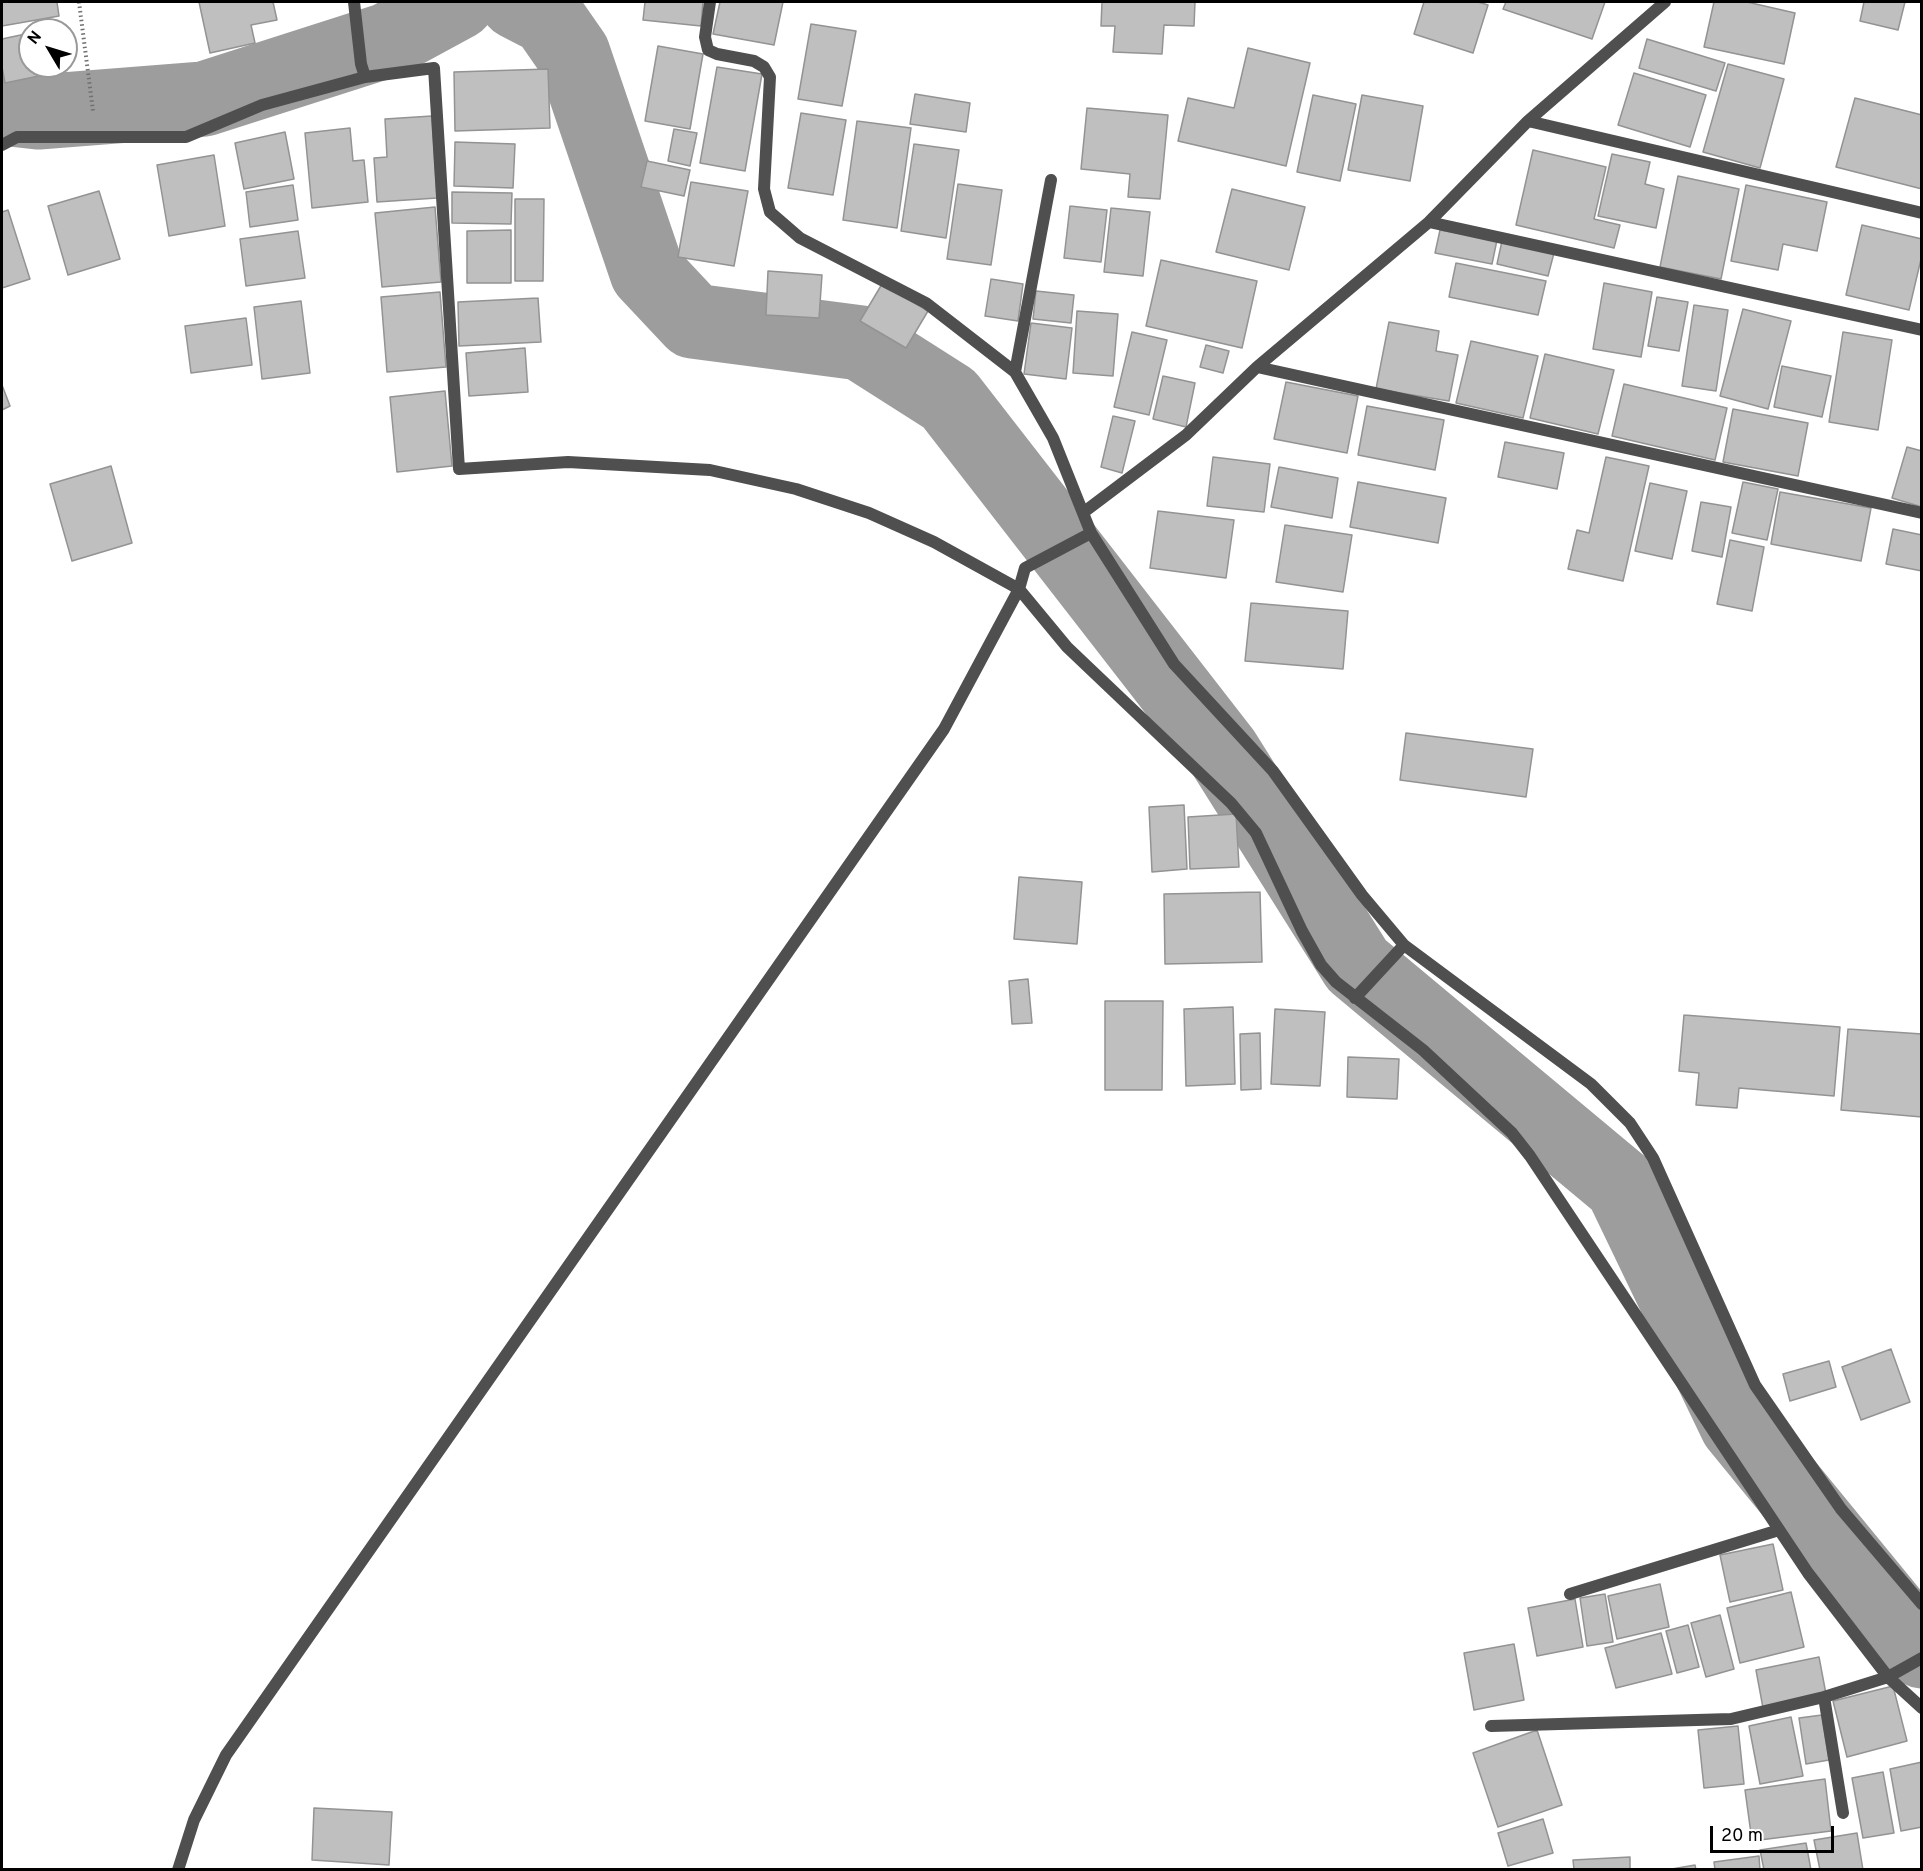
<!DOCTYPE html>
<style>
body{margin:0}
#map{position:relative;width:1923px;height:1871px;overflow:hidden;background:#fff;font-family:Overpass,sans-serif}
canvas{display:block}
.frame{position:absolute;inset:0;border:3px solid #000;pointer-events:none}
.north{position:absolute;left:18px;top:18px;width:60px;height:60px;box-sizing:border-box;background:#fff;border:2px solid #999;border-radius:50%;rotate:308deg;font-size:16px;font-weight:700;line-height:24px;text-align:center;color:#000}
.north::after{content:'';display:block;margin:auto;width:21px;height:27px;background:#000;clip-path:polygon(50% 0,100% 100%,50% 72%,0 100%)}
.scale{position:absolute;left:1710px;top:1826px;width:124px;height:27px;box-sizing:border-box;border:3px solid #000;border-top:0;padding-left:8px;font-size:18px;line-height:21px;white-space:nowrap;color:#000;-webkit-text-stroke:4px #fff;paint-order:stroke}
</style>
<div id="map">
<canvas width="1923" height="1871"></canvas>
<div class="frame"></div>
<div class="north">N</div>
<div class="scale">20 m</div>
</div>
<script>
const g = document.querySelector('canvas').getContext('2d');
g.lineJoin = 'round';
const toPath = rows => new Path2D(rows.map(r => 'M' + r).join(''));
function stroke(path, color, width, dash) { g.strokeStyle = color; g.lineWidth = width; g.lineCap = dash ? 'butt' : 'round'; g.setLineDash(dash || []); g.stroke(path); }
function fillPath(path, color) { g.fillStyle = color; g.fill(path, 'evenodd'); }
stroke(toPath([
 [517,2,548,18,573,54,647,272,693,321,861,343,949,399,1223,752,1357,965,1622,1186,1737,1425,1922,1651],
 [2,108,38,112,204,99,388,40,458,2]
]), '#9d9d9d', 75);
const building = toPath([
 [2,2,57,2,59,16,2,26,2,2],
 [199,2,273,2,277,20,251,25,255,43,210,53,199,2],
 [645,2,703,2,701,26,643,20,645,2],
 [720,2,783,2,774,45,713,34,720,2],
 [1102,2,1195,2,1194,26,1164,25,1162,54,1113,52,1115,26,1101,26,1102,2],
 [1424,2,1478,2,1488,5,1473,53,1414,34,1424,2],
 [1506,2,1605,2,1592,39,1503,9,1506,2],
 [1714,2,1747,2,1795,13,1784,64,1704,47,1714,2],
 [1864,2,1905,2,1898,30,1860,21,1864,2],
 [811,24,856,31,842,106,798,99,811,24],
 [30,33,30,66,62,66,63,71,5,83,2,67,2,39,30,33],
 [1647,39,1725,63,1716,91,1639,68,1647,39],
 [658,46,703,54,690,129,645,121,658,46],
 [1248,48,1310,63,1286,166,1178,141,1188,98,1234,108,1248,48],
 [1728,64,1784,79,1760,168,1703,152,1728,64],
 [717,67,762,74,745,171,700,163,717,67],
 [548,69,550,128,455,131,454,72,548,69],
 [1634,73,1706,95,1690,147,1618,125,1634,73],
 [915,94,970,103,966,132,910,124,915,94],
 [1313,95,1356,104,1340,181,1297,172,1313,95],
 [1362,95,1423,106,1410,181,1348,170,1362,95],
 [1855,98,1922,115,1922,189,1836,167,1855,98],
 [1087,108,1168,115,1160,199,1128,197,1130,174,1081,169,1087,108],
 [801,113,846,120,833,195,788,188,801,113],
 [432,116,437,198,377,202,374,158,387,157,385,119,432,116],
 [857,121,911,128,897,228,843,220,857,121],
 [350,128,353,161,364,160,368,202,312,208,305,133,350,128],
 [674,129,697,133,690,166,668,161,674,129],
 [285,132,294,179,244,189,235,143,285,132],
 [455,142,515,144,513,188,454,186,455,142],
 [914,144,959,150,946,238,901,231,914,144],
 [1533,150,1606,167,1594,219,1620,225,1614,248,1516,225,1533,150],
 [1612,154,1650,162,1645,184,1664,189,1656,228,1598,216,1612,154],
 [214,155,225,226,169,236,157,165,214,155],
 [647,161,690,170,684,196,641,187,647,161],
 [1678,176,1739,189,1721,279,1660,267,1678,176],
 [691,182,748,191,734,266,678,257,691,182],
 [958,184,1002,190,991,265,947,259,958,184],
 [293,185,298,220,250,227,246,192,293,185],
 [1746,185,1827,202,1817,251,1783,244,1778,270,1731,261,1746,185],
 [1232,189,1305,207,1289,270,1216,252,1232,189],
 [99,191,120,259,68,275,48,206,99,191],
 [452,192,512,193,511,224,452,223,452,192],
 [515,199,544,199,543,281,515,281,515,199],
 [1070,206,1107,210,1101,262,1064,258,1070,206],
 [435,207,441,282,382,287,375,213,435,207],
 [1111,208,1150,212,1143,276,1104,272,1111,208],
 [8,210,30,279,2,288,2,212,8,210],
 [1862,225,1922,239,1922,255,1909,310,1846,295,1862,225],
 [511,230,511,283,467,283,467,231,511,230],
 [1440,230,1497,240,1492,264,1435,253,1440,230],
 [298,231,305,278,246,286,240,239,298,231],
 [1502,241,1554,253,1548,276,1497,264,1502,241],
 [1161,260,1257,281,1242,348,1146,326,1161,260],
 [1456,263,1546,281,1538,315,1449,297,1456,263],
 [768,271,822,275,819,318,766,315,768,271],
 [991,279,1023,284,1018,321,985,316,991,279],
 [1604,283,1652,292,1641,357,1593,349,1604,283],
 [882,284,928,311,906,348,860,321,882,284],
 [1036,291,1074,295,1071,323,1033,319,1036,291],
 [440,292,446,367,387,372,381,297,440,292],
 [1657,297,1688,302,1679,351,1648,346,1657,297],
 [538,298,541,342,459,346,458,302,538,298],
 [301,301,310,373,262,379,254,307,301,301],
 [1694,305,1728,310,1716,391,1682,386,1694,305],
 [1743,309,1791,321,1768,409,1720,396,1743,309],
 [1077,311,1118,314,1113,376,1073,373,1077,311],
 [246,318,252,365,191,373,185,326,246,318],
 [1389,322,1439,331,1436,351,1458,355,1449,401,1376,389,1389,322],
 [1031,323,1072,328,1066,379,1024,374,1031,323],
 [1132,332,1167,340,1149,415,1114,407,1132,332],
 [1843,332,1892,340,1878,430,1829,422,1843,332],
 [1471,341,1538,356,1523,418,1456,403,1471,341],
 [1206,345,1229,351,1223,373,1200,367,1206,345],
 [525,348,528,392,469,396,466,353,525,348],
 [1545,354,1614,370,1598,434,1530,418,1545,354],
 [1782,366,1831,376,1822,417,1774,407,1782,366],
 [1163,376,1195,383,1186,427,1153,419,1163,376],
 [1286,382,1358,396,1347,453,1274,439,1286,382],
 [1624,384,1727,408,1715,460,1612,436,1624,384],
 [2,385,10,406,2,410,2,385],
 [445,391,452,466,397,472,390,397,445,391],
 [1367,406,1444,420,1435,470,1358,455,1367,406],
 [1733,409,1808,423,1798,476,1723,462,1733,409],
 [1113,416,1135,421,1122,473,1101,467,1113,416],
 [1505,442,1564,453,1557,489,1498,477,1505,442],
 [1907,447,1922,451,1922,507,1892,498,1907,447],
 [1213,457,1270,464,1264,512,1207,506,1213,457],
 [1606,457,1649,466,1623,581,1568,569,1577,530,1589,533,1606,457],
 [111,466,132,543,72,561,50,484,111,466],
 [1279,467,1338,478,1332,518,1271,507,1279,467],
 [1358,482,1446,498,1438,543,1350,527,1358,482],
 [1743,482,1778,489,1767,540,1732,533,1743,482],
 [1650,483,1687,491,1672,559,1635,551,1650,483],
 [1780,492,1871,508,1861,561,1771,544,1780,492],
 [1701,502,1731,507,1722,557,1692,551,1701,502],
 [1158,511,1234,520,1226,578,1150,568,1158,511],
 [1285,525,1352,535,1343,592,1276,582,1285,525],
 [1893,529,1922,535,1922,571,1886,564,1893,529],
 [1730,540,1764,547,1752,611,1717,604,1730,540],
 [1251,603,1348,611,1343,669,1245,661,1251,603],
 [1406,733,1533,749,1526,797,1400,780,1406,733],
 [1184,805,1187,869,1152,872,1149,807,1184,805],
 [1236,814,1239,867,1190,869,1188,817,1236,814],
 [1019,877,1082,882,1077,944,1014,939,1019,877],
 [1260,892,1262,962,1165,964,1164,894,1260,892],
 [1028,979,1032,1023,1012,1024,1009,981,1028,979],
 [1105,1001,1163,1001,1162,1090,1105,1090,1105,1001],
 [1233,1007,1235,1084,1186,1086,1184,1009,1233,1007],
 [1275,1009,1325,1012,1320,1086,1271,1084,1275,1009],
 [1684,1015,1840,1027,1834,1096,1739,1088,1737,1108,1696,1105,1699,1073,1679,1071,1684,1015],
 [1848,1029,1922,1034,1922,1117,1841,1110,1848,1029],
 [1260,1033,1261,1089,1241,1090,1240,1034,1260,1033],
 [1348,1057,1399,1059,1397,1099,1347,1097,1348,1057],
 [1891,1349,1910,1402,1861,1420,1842,1367,1891,1349],
 [1829,1361,1836,1387,1790,1401,1783,1374,1829,1361],
 [1773,1544,1783,1590,1730,1602,1720,1555,1773,1544],
 [1660,1584,1669,1627,1617,1639,1608,1596,1660,1584],
 [1791,1592,1804,1647,1740,1663,1727,1608,1791,1592],
 [1605,1594,1613,1642,1587,1646,1580,1598,1605,1594],
 [1575,1599,1583,1647,1537,1656,1528,1608,1575,1599],
 [1720,1615,1734,1669,1706,1677,1691,1623,1720,1615],
 [1688,1625,1699,1667,1677,1673,1666,1631,1688,1625],
 [1661,1633,1672,1674,1616,1688,1605,1648,1661,1633],
 [1514,1644,1524,1700,1474,1710,1464,1653,1514,1644],
 [1819,1657,1826,1694,1763,1708,1756,1670,1819,1657],
 [1893,1686,1907,1741,1847,1757,1833,1701,1893,1686],
 [1822,1715,1829,1760,1806,1764,1799,1718,1822,1715],
 [1791,1717,1803,1776,1760,1784,1749,1726,1791,1717],
 [1738,1726,1744,1784,1704,1788,1698,1730,1738,1726],
 [1537,1730,1562,1805,1498,1827,1473,1753,1537,1730],
 [1922,1762,1922,1827,1901,1831,1890,1769,1922,1762],
 [1883,1772,1894,1833,1863,1838,1852,1778,1883,1772],
 [1825,1779,1831,1831,1752,1841,1745,1790,1825,1779],
 [314,1808,392,1812,389,1865,312,1860,314,1808],
 [1543,1819,1553,1853,1508,1866,1498,1833,1543,1819],
 [1857,1833,1863,1870,1820,1870,1814,1840,1857,1833],
 [1806,1843,1811,1870,1764,1870,1760,1850,1806,1843],
 [1759,1856,1760,1870,1715,1870,1714,1862,1759,1856],
 [1630,1857,1630,1870,1574,1870,1573,1860,1630,1857],
 [1695,1865,1696,1870,1666,1870,1695,1865]
]);
fillPath(building, '#bfbfbf');
stroke(building, '#939393', 1.5);
stroke(toPath([
 [79,2,93,111]
]), '#717171', 4, [1.5, 3]);
stroke(toPath([
 [354,2,361,64,365,77],
 [710,2,705,37,708,50,717,54,754,61,764,67,770,77,764,189,770,212,800,238,926,303,1015,372,1053,438,1091,533,1174,664,1273,771,1362,895,1404,945,1591,1084,1630,1123,1653,1158,1755,1385,1841,1509,1922,1604],
 [1528,121,1922,213],
 [2,145,17,137,186,137,262,105,365,77,434,68,459,469,568,462,710,470,796,489,869,513,934,542,1019,589,1067,647,1231,803,1256,833,1302,931,1321,965,1336,982,1423,1050,1512,1133,1530,1156,1808,1573,1888,1677,1922,1708],
 [1429,222,1922,330],
 [1257,367,1922,513],
 [1015,372,1051,180],
 [1084,512,1186,435,1257,367,1429,222,1528,121,1665,2],
 [1355,998,1404,945],
 [1570,1594,1779,1530],
 [1824,1697,1843,1813],
 [1491,1726,1731,1719,1824,1697,1888,1677,1922,1658],
 [178,1870,194,1820,226,1755,944,729,1019,589,1025,568,1091,533]
]), '#4f4f4f', 12);
</script>
